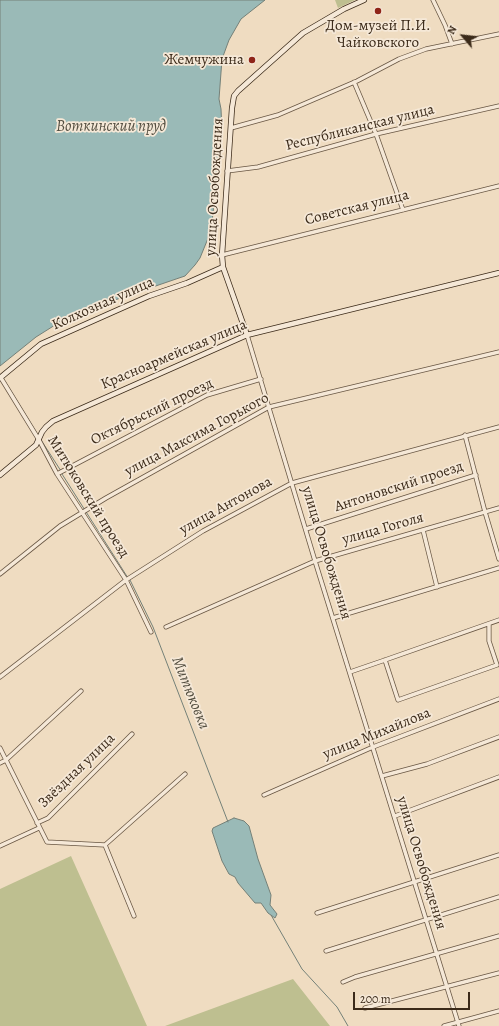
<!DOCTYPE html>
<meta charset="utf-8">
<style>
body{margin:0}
#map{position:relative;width:499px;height:1026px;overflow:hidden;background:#efdcc1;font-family:Alegreya,serif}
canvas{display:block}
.north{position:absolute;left:443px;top:16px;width:40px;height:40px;-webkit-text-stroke:3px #f5e8d7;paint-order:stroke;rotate:298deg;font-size:11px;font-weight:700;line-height:16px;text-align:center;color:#3b2a19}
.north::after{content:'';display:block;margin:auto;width:14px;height:18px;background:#3b2a19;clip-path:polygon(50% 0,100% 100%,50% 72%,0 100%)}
.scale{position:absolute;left:353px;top:992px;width:117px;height:18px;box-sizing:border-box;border:2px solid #3b2a19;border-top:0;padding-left:5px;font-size:12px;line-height:14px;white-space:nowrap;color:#3b2a19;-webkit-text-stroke:3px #f5e8d7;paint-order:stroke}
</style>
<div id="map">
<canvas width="499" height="1026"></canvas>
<div class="north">N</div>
<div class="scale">200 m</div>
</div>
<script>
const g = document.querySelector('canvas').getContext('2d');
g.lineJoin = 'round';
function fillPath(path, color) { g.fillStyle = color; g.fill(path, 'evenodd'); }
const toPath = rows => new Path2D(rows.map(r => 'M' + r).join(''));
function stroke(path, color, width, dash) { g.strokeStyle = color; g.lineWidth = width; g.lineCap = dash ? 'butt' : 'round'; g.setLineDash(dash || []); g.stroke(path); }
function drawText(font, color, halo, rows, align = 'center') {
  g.font = font + ' Alegreya,serif'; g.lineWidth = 3.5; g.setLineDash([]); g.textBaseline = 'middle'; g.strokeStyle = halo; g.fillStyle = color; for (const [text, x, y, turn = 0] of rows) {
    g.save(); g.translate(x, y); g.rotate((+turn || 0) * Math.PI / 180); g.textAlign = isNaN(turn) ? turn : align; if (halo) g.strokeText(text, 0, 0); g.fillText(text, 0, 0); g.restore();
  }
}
fillPath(toPath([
 [335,0,355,0,338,8],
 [71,856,147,1026,0,1026,0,889],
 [293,979,330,1026,165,1026]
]), '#bebf90');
const water = toPath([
 [0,0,265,0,241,19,229,40,222,59,219,99,221,109,222,131,211,231,200,258,195,265,185,276,179,278,71,315,36,337,0,366,0,0],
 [234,818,244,821,249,826,258,859,271,895,270,905,277,914,275,918,268,913,261,903,255,903,238,883,235,877,229,874,222,861,212,831,213,828,234,818]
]);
fillPath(water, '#9abab7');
stroke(water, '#748078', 1);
stroke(toPath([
 [3,378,38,435],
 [41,440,61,471],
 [62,474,128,578],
 [130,580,153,627,228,822],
 [271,915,302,969,337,1007,348,1026]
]), '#748078', 1);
const street = toPath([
 [433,0,445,25,452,44],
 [354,82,376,134,403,210],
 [231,128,278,115,357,81,399,59,426,49,499,34],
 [227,171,258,167,376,134,499,106],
 [222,255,499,186],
 [247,335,315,561,459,1026],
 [1,378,39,440,57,474,126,580,151,632],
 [465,435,485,512,499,559],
 [57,474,207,395,261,379],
 [306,529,476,475],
 [423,530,437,587],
 [0,574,60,526,106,498,269,407,499,352],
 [333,618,499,568],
 [166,627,315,561,499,508],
 [385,660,398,700,497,665,489,641,489,624],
 [350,672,385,660,499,620],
 [0,677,126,580,203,531,292,483,499,427],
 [0,748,47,842,105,845,185,774],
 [0,763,6,760,81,691],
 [382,776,427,764,499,737],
 [264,795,373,747,499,699],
 [395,816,499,777],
 [37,823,48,818,132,734],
 [105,845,134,916],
 [0,846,39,828],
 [317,913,499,855],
 [326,951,499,897],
 [343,982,355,977,499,936],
 [365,1008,499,973],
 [444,1026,499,1011]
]);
const secondary = toPath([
 [247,335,223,267,222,255,232,108,234,96,238,91,303,33,344,9,364,0],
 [0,378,41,344,149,296,187,283,223,267],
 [0,475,36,445,42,432,46,427,53,421,247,335,499,273]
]);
stroke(street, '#685643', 5);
stroke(secondary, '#3b2a19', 6);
stroke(street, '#f5e8d7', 3.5);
stroke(secondary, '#f5e8d7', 4.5);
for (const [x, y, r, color] of [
 [378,11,4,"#8f2418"],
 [252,60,4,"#8f2418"]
]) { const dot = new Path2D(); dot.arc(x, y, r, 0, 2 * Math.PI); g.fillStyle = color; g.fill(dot); stroke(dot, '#f5e8d7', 1.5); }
drawText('15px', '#3b2a19', '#f5e8d7', [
 ["Дом-музей П.И.",378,26],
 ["Чайковского",378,43],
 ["Жемчужина",244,60,"right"]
]);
drawText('15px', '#3b2a19', '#f5e8d7', [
 ["Республиканская улица",360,128,-14],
 ["улица Освобождения",215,187,-87],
 ["Советская улица",357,208,-14],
 ["Колхозная улица",103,304,-24],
 ["Красноармейская улица",174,355,-23],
 ["Октябрьский проезд",152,412,-26],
 ["улица Максима Горького",197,435,-28],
 ["Антоновский проезд",399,487,-18],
 ["Митюковский проезд",88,497,58],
 ["улица Антонова",226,506,-29],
 ["улица Гоголя",383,529,-16],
 ["улица Освобождения",326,553,73],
 ["улица Михайлова",377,734,-22],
 ["Звёздная улица",77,771,-44],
 ["улица Освобождения",421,863,73]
]);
drawText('italic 16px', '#534e40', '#f5e8d7', [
 ["Воткинский пруд",111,127],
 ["Митюковка",190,693,68]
]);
</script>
